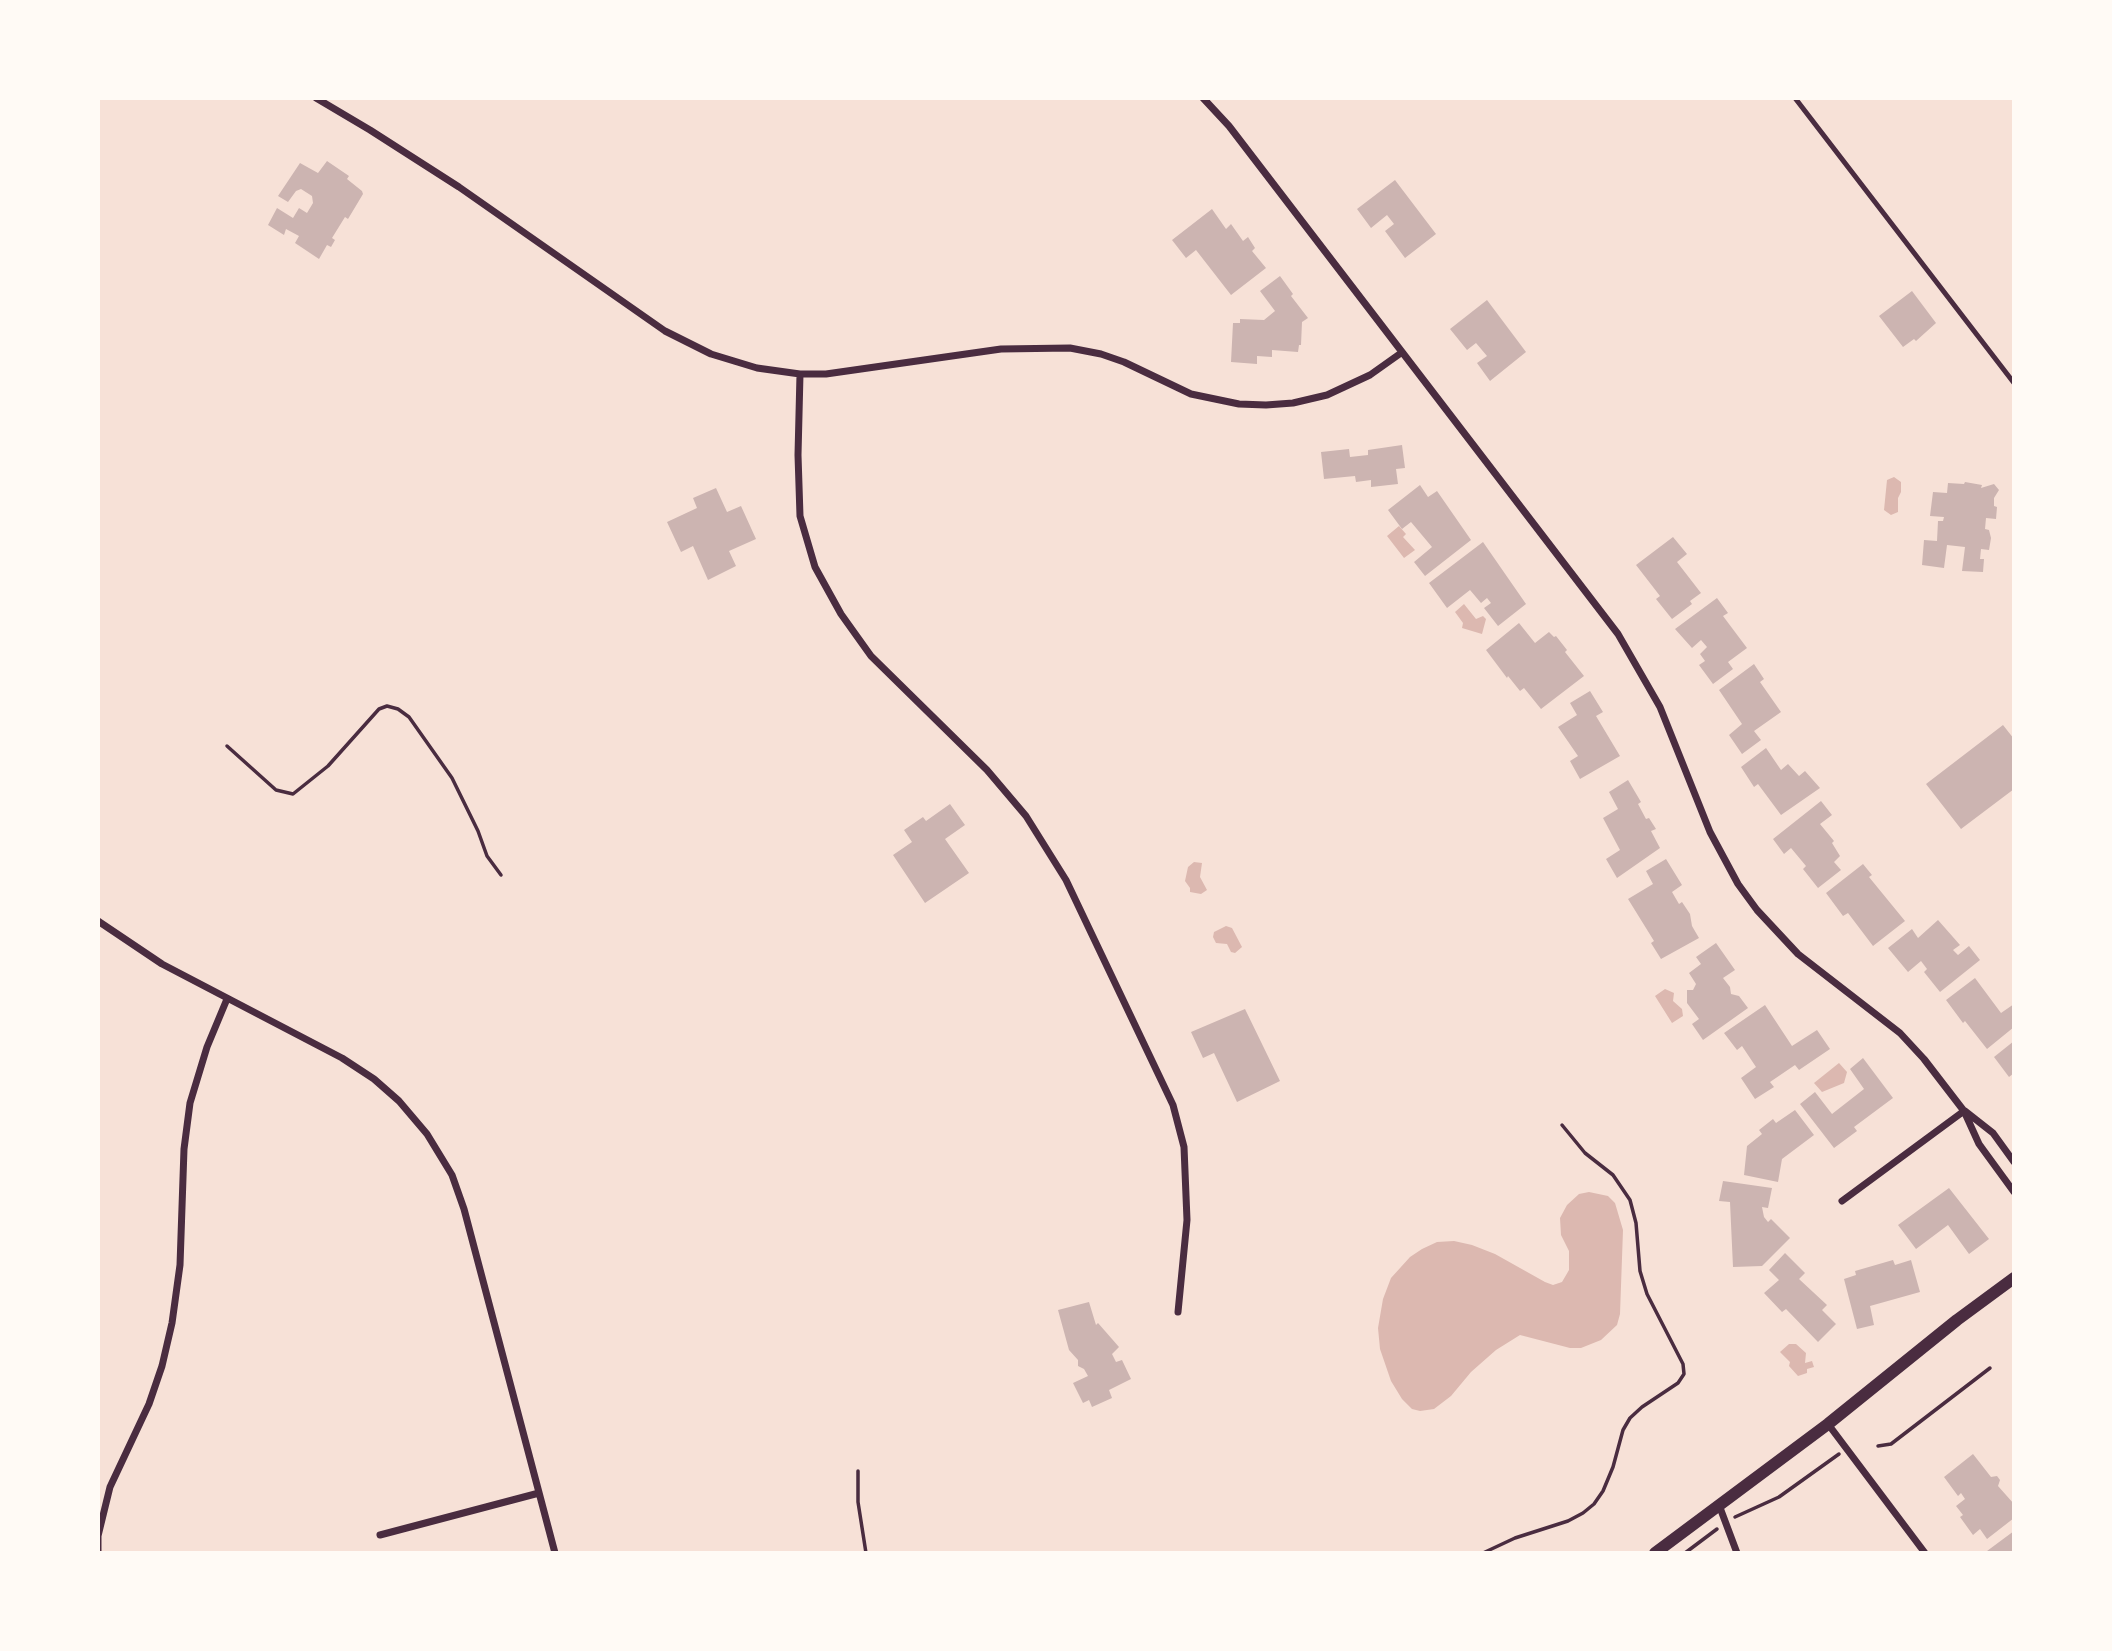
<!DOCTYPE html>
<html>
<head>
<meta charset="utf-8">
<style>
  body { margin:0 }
  #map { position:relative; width:2112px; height:1651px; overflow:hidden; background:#f7e1d7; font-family:"IBM Plex Serif",serif }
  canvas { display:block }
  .frame { position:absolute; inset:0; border:100px solid #fffaf5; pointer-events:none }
</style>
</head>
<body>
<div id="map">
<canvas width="2112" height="1651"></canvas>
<div class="frame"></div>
</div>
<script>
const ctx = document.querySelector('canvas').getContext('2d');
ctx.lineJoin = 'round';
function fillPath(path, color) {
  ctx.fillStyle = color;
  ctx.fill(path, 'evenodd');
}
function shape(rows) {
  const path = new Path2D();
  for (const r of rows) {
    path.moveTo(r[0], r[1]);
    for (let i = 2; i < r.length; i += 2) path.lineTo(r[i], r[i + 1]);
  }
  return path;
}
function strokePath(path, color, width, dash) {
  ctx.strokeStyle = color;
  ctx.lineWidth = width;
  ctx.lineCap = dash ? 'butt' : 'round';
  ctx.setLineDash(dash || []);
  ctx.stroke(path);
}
const water = shape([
  [1894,477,1901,482,1901,492,1898,498,1898,512,1891,515,1884,510,1887,480],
  [1399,526,1406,534,1403,537,1415,550,1404,558,1387,536],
  [1464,604,1476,619,1483,616,1486,619,1482,634,1462,628,1463,623,1455,612],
  [1194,862,1202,863,1200,877,1207,890,1201,894,1190,892,1190,888,1185,881,1188,867],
  [1226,926,1232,928,1242,947,1235,953,1231,952,1227,944,1216,943,1213,937,1214,932],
  [1665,989,1674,993,1673,1001,1682,1009,1683,1016,1672,1023,1655,996],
  [1839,1063,1847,1072,1844,1083,1822,1092,1814,1083],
  [1589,1192,1608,1196,1615,1203,1623,1230,1620,1314,1617,1325,1601,1340,1581,1348,1570,1348,1520,1335,1496,1350,1471,1372,1451,1396,1434,1409,1420,1411,1412,1409,1402,1399,1391,1381,1380,1349,1378,1328,1383,1299,1391,1278,1410,1257,1422,1249,1437,1242,1454,1241,1472,1245,1495,1254,1545,1282,1553,1285,1562,1282,1569,1270,1569,1251,1561,1235,1560,1218,1567,1205,1579,1194],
  [1789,1344,1796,1344,1806,1353,1805,1363,1812,1361,1814,1367,1807,1369,1807,1373,1798,1376,1789,1366,1790,1362,1780,1352]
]);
const building = shape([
  [327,161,349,176,347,179,362,191,363,194,348,219,345,217,332,238,335,240,331,247,327,245,319,259,295,243,299,236,286,229,284,235,268,225,277,208,293,218,299,208,307,213,313,203,312,196,301,189,296,191,288,202,278,196,300,163,318,173],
  [1395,180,1436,234,1405,258,1385,231,1394,224,1387,215,1371,228,1357,209],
  [1212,209,1226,229,1231,224,1243,241,1248,237,1255,248,1252,251,1266,268,1231,295,1196,250,1186,258,1172,240],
  [1280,276,1293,294,1291,296,1308,318,1302,322,1301,345,1299,345,1298,352,1272,350,1272,357,1257,356,1257,364,1231,362,1233,323,1240,323,1240,319,1264,320,1275,311,1260,291],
  [1912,291,1936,323,1916,341,1914,339,1903,347,1879,316],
  [1487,300,1526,352,1490,381,1477,363,1487,356,1476,343,1467,350,1450,329],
  [1402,445,1405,468,1396,469,1398,484,1371,487,1371,480,1356,482,1355,476,1324,479,1321,452,1349,449,1350,457,1368,455,1368,450],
  [1965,482,1982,485,1981,488,1994,484,1999,490,1994,498,1994,506,1997,507,1996,519,1986,518,1985,529,1989,530,1991,538,1989,550,1981,549,1980,559,1984,559,1983,572,1962,571,1965,547,1947,545,1944,568,1922,565,1924,540,1937,541,1938,521,1943,521,1944,517,1930,516,1933,492,1947,493,1948,483,1964,484],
  [1420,485,1428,497,1437,491,1471,540,1425,576,1414,562,1432,547,1411,522,1402,529,1388,510],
  [716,488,727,512,741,506,756,539,729,551,736,566,708,580,693,546,681,552,667,522,697,508,693,498],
  [1673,537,1687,554,1677,562,1701,593,1690,601,1692,604,1672,619,1656,599,1660,596,1636,565],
  [1483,542,1526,604,1498,626,1484,608,1491,603,1487,598,1481,603,1470,590,1447,608,1429,583],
  [1717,598,1728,613,1723,616,1747,648,1728,662,1733,669,1713,684,1699,665,1705,661,1700,654,1707,647,1701,640,1692,648,1675,629],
  [1519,623,1535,643,1549,632,1554,637,1556,636,1567,650,1565,652,1584,676,1541,709,1524,688,1520,691,1508,676,1507,678,1486,650],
  [1754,664,1764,679,1760,682,1781,712,1754,731,1761,740,1742,754,1729,735,1742,724,1719,690],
  [1590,691,1603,712,1596,716,1620,756,1580,779,1570,761,1578,756,1558,727,1577,715,1570,703],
  [2003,725,2014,739,2014,789,1961,829,1926,784],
  [1766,748,1781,770,1788,764,1799,776,1805,771,1820,788,1781,815,1758,784,1754,787,1741,767],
  [1628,780,1641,802,1638,804,1646,819,1649,818,1656,829,1651,831,1660,848,1617,878,1606,859,1620,850,1603,818,1618,809,1609,792],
  [1821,801,1832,815,1820,824,1834,841,1832,843,1840,856,1834,862,1841,870,1818,888,1803,869,1806,866,1791,848,1784,854,1773,839],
  [950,804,965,825,945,839,969,873,925,903,893,855,912,842,904,830,923,817,926,821],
  [1666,859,1682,885,1672,892,1679,904,1682,902,1690,914,1692,926,1699,938,1661,959,1651,943,1654,941,1628,899,1653,884,1646,871],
  [1863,864,1872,875,1869,877,1905,921,1873,946,1848,913,1843,916,1826,893],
  [1938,920,1960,945,1953,950,1958,955,1969,946,1980,960,1940,992,1924,972,1927,969,1921,961,1908,972,1888,948,1912,929,1918,938],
  [1716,943,1735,970,1723,978,1730,987,1731,994,1739,996,1748,1008,1703,1040,1692,1024,1699,1019,1687,1003,1687,990,1693,990,1696,984,1689,973,1701,964,1696,957],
  [1975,978,2001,1013,2014,1004,2014,1027,1987,1049,1965,1021,1963,1023,1946,1000],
  [1765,1005,1792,1046,1817,1030,1830,1049,1799,1070,1795,1065,1770,1082,1774,1087,1755,1099,1741,1078,1756,1067,1742,1046,1737,1050,1724,1033],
  [1245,1009,1280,1081,1237,1102,1214,1053,1203,1058,1191,1032],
  [2014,1041,2014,1073,2009,1077,1994,1057],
  [1863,1058,1893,1098,1854,1127,1857,1131,1834,1148,1800,1104,1815,1092,1832,1114,1864,1089,1850,1069],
  [1795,1110,1814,1135,1782,1159,1778,1182,1744,1175,1747,1146,1762,1134,1759,1130,1773,1119,1776,1123],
  [1723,1181,1772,1188,1768,1208,1762,1207,1764,1217,1768,1222,1771,1219,1790,1238,1762,1266,1733,1267,1730,1202,1719,1201],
  [1949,1188,1989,1239,1969,1254,1948,1225,1916,1249,1898,1225],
  [1785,1253,1805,1273,1799,1279,1827,1305,1822,1310,1836,1324,1818,1342,1786,1309,1782,1312,1764,1293,1779,1280,1769,1270],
  [1893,1260,1895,1265,1911,1260,1920,1292,1870,1306,1874,1325,1857,1329,1844,1279,1856,1275,1855,1271],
  [1089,1302,1096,1325,1098,1323,1119,1347,1112,1354,1116,1362,1122,1360,1131,1379,1109,1390,1112,1398,1092,1407,1089,1400,1083,1403,1073,1383,1088,1376,1084,1369,1078,1366,1078,1360,1069,1350,1058,1310],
  [1973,1454,1991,1477,1997,1476,2000,1480,1998,1486,2014,1504,2014,1518,1987,1539,1980,1529,1973,1535,1960,1517,1963,1515,1956,1506,1965,1499,1961,1493,1958,1496,1944,1477],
  [2014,1531,2014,1553,1988,1553,1987,1551]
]);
const path = shape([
  [227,746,276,790,293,794,328,766,379,709,387,706,398,709,409,717,452,778,478,831,487,856,501,875],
  [1878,1446,1891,1444,1990,1368],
  [858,1471,858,1502,866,1553],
  [1735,1517,1779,1497,1839,1454],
  [1483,1553,1515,1538,1568,1521,1583,1513,1594,1504,1603,1491,1613,1467,1623,1430,1630,1418,1642,1407,1678,1383,1684,1374,1683,1364,1647,1294,1640,1271,1636,1223,1630,1200,1613,1175,1585,1153,1562,1125],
  [1685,1553,1717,1529]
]);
const service = shape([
  [1795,98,2014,383]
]);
const minor = shape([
  [316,98,370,130,459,187,665,331,711,354,757,368,800,374,826,374,1001,349,1070,348,1101,354,1124,362,1191,394,1239,404,1266,405,1293,403,1327,395,1370,375,1401,353],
  [1203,98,1229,126,1618,634,1660,707,1710,832,1738,884,1757,910,1798,954,1900,1033,1924,1059,1964,1111,1979,1144,2014,1192],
  [800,374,798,455,800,516,815,567,841,614,871,656,987,770,1026,816,1066,880,1173,1105,1184,1147,1187,1220,1178,1312],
  [98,921,162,964,342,1058,374,1079,399,1101,427,1134,452,1175,464,1209,555,1553],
  [1965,1111,1993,1133,2014,1162],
  [1842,1201,1964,1111],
  [1828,1424,1925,1553],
  [1719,1505,1737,1553],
  [380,1535,539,1493],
  [98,1553,98,1536,110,1487,149,1404,162,1366,172,1323,180,1265,184,1149,190,1103,207,1047,227,999]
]);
const tertiary = shape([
  [1655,1553,1828,1424,1957,1320,2014,1278]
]);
fillPath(water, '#dcb8b0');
fillPath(building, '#ccb4b1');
strokePath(path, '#4a2c40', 3.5);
strokePath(service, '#4a2c40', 5);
strokePath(minor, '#4a2c40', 7);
strokePath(tertiary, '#4a2c40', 12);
</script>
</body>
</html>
